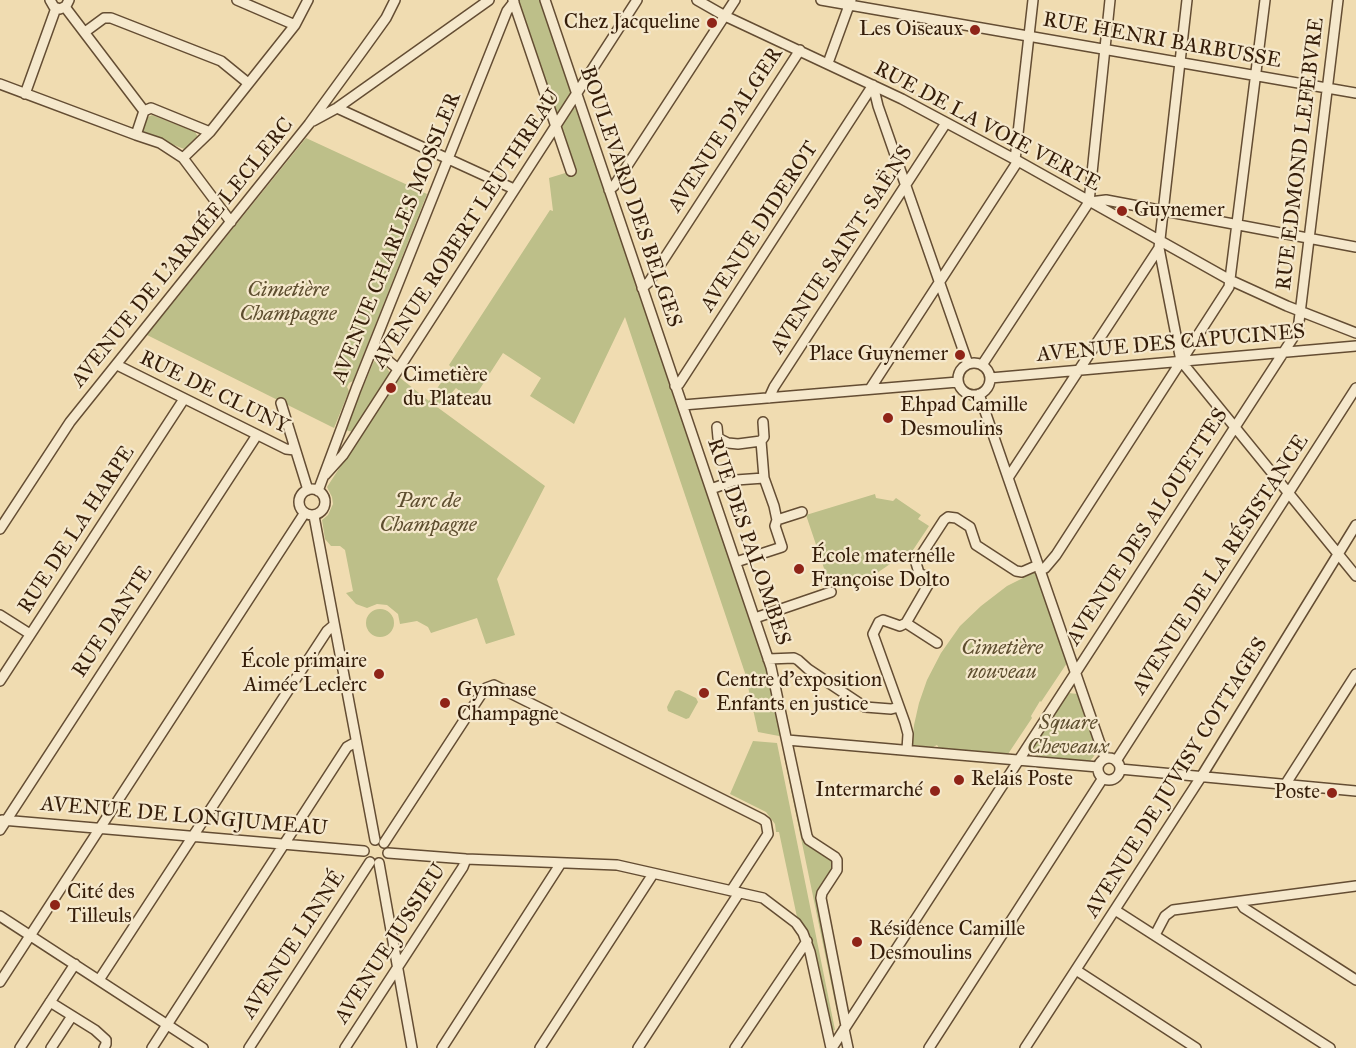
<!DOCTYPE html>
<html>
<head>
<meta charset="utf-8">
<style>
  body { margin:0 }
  canvas { display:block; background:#f0dcb1 }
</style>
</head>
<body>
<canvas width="1356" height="1048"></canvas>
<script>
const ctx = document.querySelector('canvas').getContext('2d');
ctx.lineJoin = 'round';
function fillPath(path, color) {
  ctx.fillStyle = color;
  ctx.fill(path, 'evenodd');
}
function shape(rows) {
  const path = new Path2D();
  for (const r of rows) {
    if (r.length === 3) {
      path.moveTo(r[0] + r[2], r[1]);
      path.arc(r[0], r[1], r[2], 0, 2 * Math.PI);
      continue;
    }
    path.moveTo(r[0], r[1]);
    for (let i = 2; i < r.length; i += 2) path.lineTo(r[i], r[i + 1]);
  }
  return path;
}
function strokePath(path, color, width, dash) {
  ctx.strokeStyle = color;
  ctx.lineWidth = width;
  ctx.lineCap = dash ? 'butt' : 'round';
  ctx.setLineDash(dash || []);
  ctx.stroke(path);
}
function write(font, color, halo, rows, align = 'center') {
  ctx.font = font + ' "IM FELL Great Primer",serif';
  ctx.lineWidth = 4.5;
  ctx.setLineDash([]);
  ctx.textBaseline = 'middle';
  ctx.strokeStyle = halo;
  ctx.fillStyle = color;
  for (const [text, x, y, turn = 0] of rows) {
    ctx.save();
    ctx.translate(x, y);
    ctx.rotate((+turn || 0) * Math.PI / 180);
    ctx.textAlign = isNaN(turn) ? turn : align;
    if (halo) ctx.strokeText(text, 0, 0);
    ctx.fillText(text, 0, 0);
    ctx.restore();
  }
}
const green = shape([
  [517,0,541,0,572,91,558,113,556,112],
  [575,108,578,110,672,387,677,405,682,411,766,659,782,734,779,736,758,732,745,673,625,317,574,424,530,396,541,378,503,353,472,401,456,388,442,404,433,404,545,486,497,579,515,635,486,644,477,618,431,633,428,627,417,621,400,624,398,614,387,605,377,604,367,608,356,604,346,593,353,591,345,550,340,546,331,546,325,539,322,520,328,515,333,504,332,497,327,487,399,377,429,401,451,367,449,365,550,210,553,211,549,178,575,170,561,127,572,109],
  [152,115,195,132,198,137,191,147,184,149,146,134,142,130,146,118],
  [306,138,427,194,353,381,349,383,347,387,349,391,334,428,147,335],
  [374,361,385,365,390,373,353,432,345,430],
  [875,494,876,498,893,501,896,498,921,515,918,519,929,526,909,556,906,553,877,573,831,589,806,515],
  [1035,572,1067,663,1041,702,1040,701,1031,716,1032,718,1008,754,939,748,937,745,933,747,912,745,914,725,919,703,927,680,941,653,960,626,981,606,1007,586],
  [380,623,14],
  [679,690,696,698,698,702,689,718,686,719,668,711,667,707,675,691],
  [1068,693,1078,694,1098,751,1090,761,1037,756,1033,748],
  [753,741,777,743,835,1030,830,1031,811,942,796,919,797,917,779,832,776,832,775,824,766,812,730,794],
  [787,755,804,835,832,859,834,867,819,891,840,1011,837,1012,784,756]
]);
const minor = shape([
  [50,0,54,7,60,9,66,6,69,0],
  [237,0,295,25],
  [513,0,571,171],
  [545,0,771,667,807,836,809,840,835,857,837,860,837,870,822,893,821,898,846,1026],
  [697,0,725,16,902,99,1018,161,1230,280,1287,306,1356,333],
  [821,0,1356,93],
  [1187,0,1159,248,1181,361,1356,576],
  [65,7,144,111],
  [85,32,104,18,111,18,221,61,248,83],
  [828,63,851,0],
  [0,84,136,135],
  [873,85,878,106,968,364],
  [25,94,56,8],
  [337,108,514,189],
  [313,121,337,108,489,0],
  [210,132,151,108,144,111,136,135,160,143,183,158,231,222],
  [183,158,210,132,295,25,308,0],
  [1015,160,1033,0],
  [609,190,614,186,735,0],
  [1089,202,1110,0],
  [1090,202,1106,200,1356,247],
  [642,288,649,282,800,50],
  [373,348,398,369],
  [974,379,16],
  [117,365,286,449,295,450],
  [982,365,1089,202],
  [990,378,1356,346],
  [675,386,679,384,873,85],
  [870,389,1018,161],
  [979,394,1105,758],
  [769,398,774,387,946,123],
  [281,403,308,490],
  [683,405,958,382],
  [717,427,718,438,728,443,738,444,761,441],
  [325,475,343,455,637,0],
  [1008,478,1159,248],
  [312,502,13],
  [711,489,736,480,764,478],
  [318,491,356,389,507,11,514,2],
  [314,516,375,840],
  [777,520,802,512],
  [0,529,70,422,309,124,363,50,386,18,395,0],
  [736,562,782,547,775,526,777,520,774,506,764,478,761,441,764,437,763,422],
  [1040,571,1045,568,1056,555,1229,287,1265,0],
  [0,615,30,634],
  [755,618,831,592],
  [906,623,937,643],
  [768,659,794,658,798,660,808,669,865,707,891,709,899,707],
  [0,681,184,399],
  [787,740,1098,767],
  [907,750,908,734,905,723,873,634,879,622,883,620,900,626,906,623,928,585,926,577,919,573,916,563,944,520,948,517,956,518,970,527,976,545,1016,571,1022,572,1038,565],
  [1109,769,11],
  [1116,761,1356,388],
  [1120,769,1356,791],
  [1285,785,1356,674],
  [2,820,364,851],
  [0,830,257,435],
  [384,843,482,693,486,688,494,685,762,819,766,822,768,834,731,891],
  [388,853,466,859,617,865,763,898,796,923,803,933,810,952,831,1048],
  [379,863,412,1048],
  [1240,902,1244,908,1356,980],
  [1115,910,1330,1048],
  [0,916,203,1048],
  [1155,935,1165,916,1173,910,1356,886],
  [1076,970,1196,1048],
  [99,980,327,631,334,625],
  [0,982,304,514],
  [50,1002,95,1030,106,1040,106,1044,104,1048],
  [844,1029,848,1048],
  [20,1048,75,964],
  [51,1048,72,1016],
  [152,1048,347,747,356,742],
  [249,1048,370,862],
  [345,1048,463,867,466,859],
  [442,1048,561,863],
  [540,1048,653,874],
  [638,1048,739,893],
  [735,1048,807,941],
  [832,1048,1298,330,1338,0],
  [929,1048,1103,778],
  [1025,1048,1201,777,1356,525]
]);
const markers = [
  [712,23,6,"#8f2418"],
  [975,30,6,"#8f2418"],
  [1122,211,6,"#8f2418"],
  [960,355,6,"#8f2418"],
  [391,388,6,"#8f2418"],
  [888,418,6,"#8f2418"],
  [799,569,6,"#8f2418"],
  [379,674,6,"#8f2418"],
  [704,693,6,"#8f2418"],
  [445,703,6,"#8f2418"],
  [959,780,6,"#8f2418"],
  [935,791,6,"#8f2418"],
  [1332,793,6,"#8f2418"],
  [55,905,6,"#8f2418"],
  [857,942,6,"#8f2418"]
];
const poiNames = [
  ["Chez Jacqueline",700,23,"right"],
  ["Les Oiseaux",963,30,"right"],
  ["Guynemer",1134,211],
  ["Place Guynemer",948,355,"right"],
  ["Cimetière",403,376],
  ["du Plateau",403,400],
  ["Ehpad Camille",900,406],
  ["Desmoulins",900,430],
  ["École maternelle",811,557],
  ["Françoise Dolto",811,581],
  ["École primaire",367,662,"right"],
  ["Aimée Leclerc",367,686,"right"],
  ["Centre d'exposition",716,681],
  ["Enfants en justice",716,705],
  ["Gymnase",457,691],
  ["Champagne",457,715],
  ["Relais Poste",971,780],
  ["Intermarché",923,791,"right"],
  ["Poste",1320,793,"right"],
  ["Cité des",67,893],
  ["Tilleuls",67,917],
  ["Résidence Camille",869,930],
  ["Desmoulins",869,954]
];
const streetNames = [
  ["RUE HENRI BARBUSSE",1162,41,10],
  ["RUE DE LA VOIE VERTE",987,127,28],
  ["AVENUE D'ALGER",726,130,-57],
  ["RUE EDMOND LEFEBVRE",1301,154,-83],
  ["BOULEVARD DES BELGES",630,197,71],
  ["AVENUE DIDEROT",760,227,-57],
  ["AVENUE ROBERT LEUTHREAU",467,229,-57],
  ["AVENUE CHARLES MOSSLER",397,238,-68],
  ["AVENUE SAINT-SAËNS",842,250,-57],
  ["AVENUE DE L'ARMÉE LECLERC",183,253,-51],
  ["AVENUE DES CAPUCINES",1171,344,-5],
  ["RUE DE CLUNY",214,393,26],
  ["AVENUE DES ALOUETTES",1148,527,-57],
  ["RUE DE LA HARPE",77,530,-57],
  ["RUE DES PALOMBES",748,542,71],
  ["AVENUE DE LA RÉSISTANCE",1221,565,-57],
  ["RUE DANTE",113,622,-57],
  ["AVENUE DE JUVISY COTTAGES",1177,778,-58],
  ["AVENUE DE LONGJUMEAU",184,817,5],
  ["AVENUE JUSSIEU",391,944,-57],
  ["AVENUE LINNÉ",294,945,-57]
];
const parkNames = [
  ["Cimetière",288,291],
  ["Champagne",288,315],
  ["Parc de",428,502],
  ["Champagne",428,526],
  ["Cimetière",1002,649],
  ["nouveau",1002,673],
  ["Square",1068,724],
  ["Cheveaux",1068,748]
];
fillPath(green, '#bdbf89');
strokePath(minor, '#644d33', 12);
strokePath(minor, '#f5e8cc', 9);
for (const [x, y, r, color] of markers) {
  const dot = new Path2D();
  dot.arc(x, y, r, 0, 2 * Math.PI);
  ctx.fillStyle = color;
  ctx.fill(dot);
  strokePath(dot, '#f5e8cc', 2);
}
write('21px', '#351d09', '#f5e8cc', poiNames, 'left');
write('21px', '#351d09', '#f5e8cc', streetNames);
write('italic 21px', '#5e4e2f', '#f5e8cc', parkNames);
</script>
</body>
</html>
